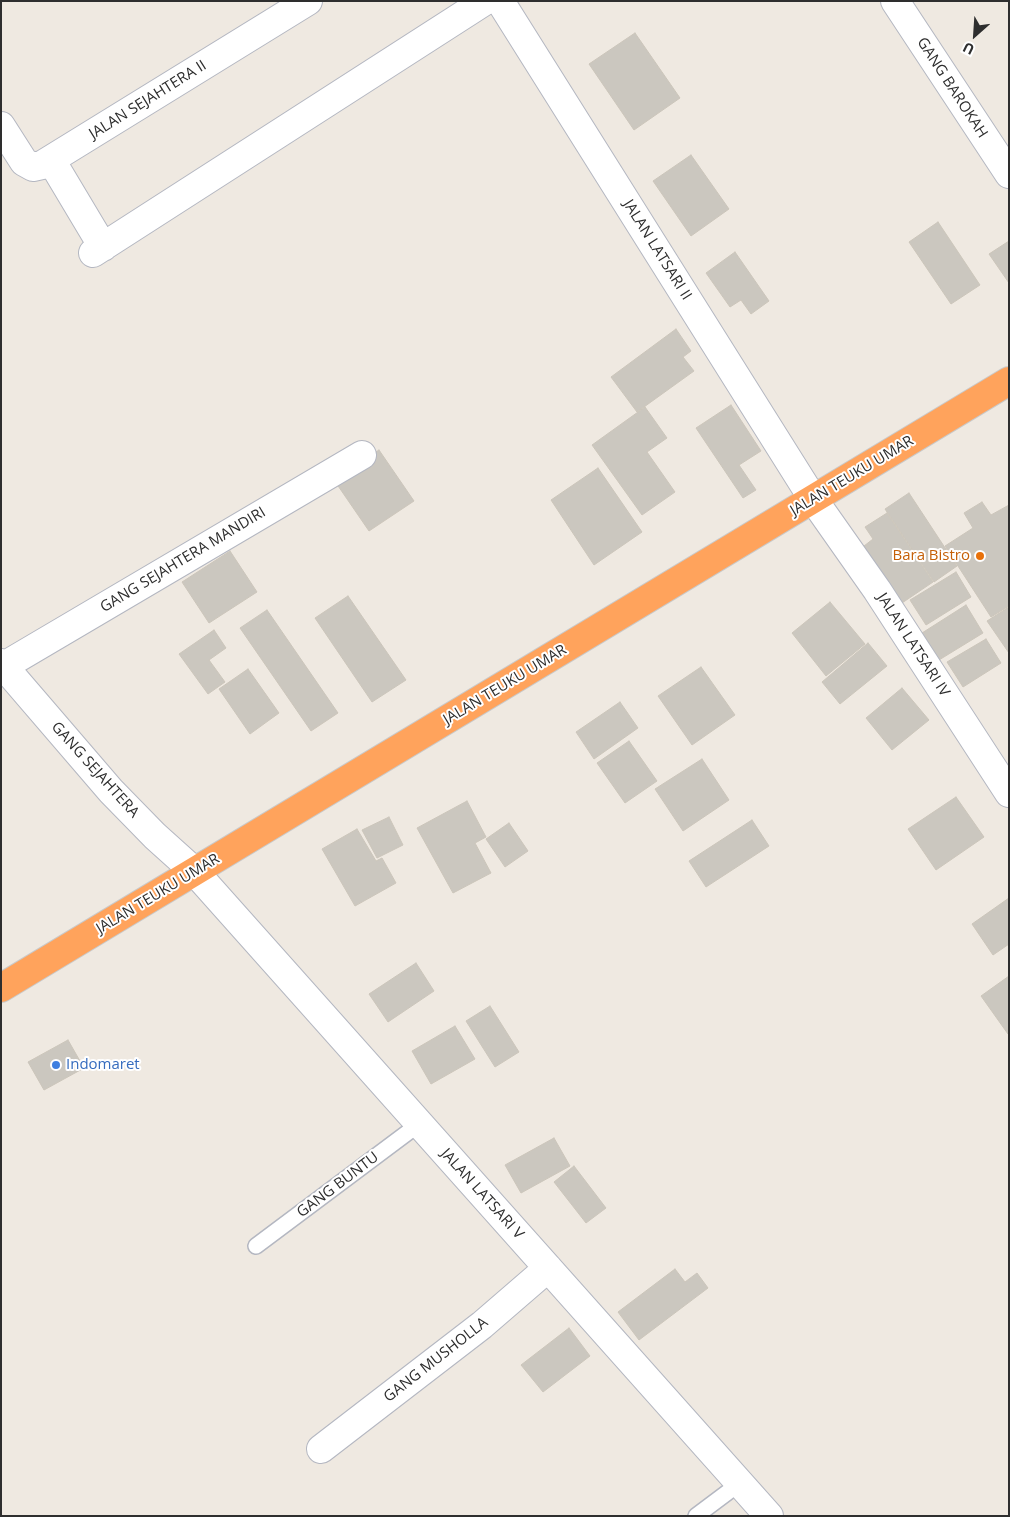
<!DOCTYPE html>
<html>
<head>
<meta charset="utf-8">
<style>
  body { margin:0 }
  #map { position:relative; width:1010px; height:1517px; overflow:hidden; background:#efe9e1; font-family:"Open Sans",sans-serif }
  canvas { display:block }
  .frame { position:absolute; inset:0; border:2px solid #2e2e2e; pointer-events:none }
  .north { position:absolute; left:950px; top:10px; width:50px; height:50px; -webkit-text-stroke:4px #fff; paint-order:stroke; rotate:206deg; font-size:14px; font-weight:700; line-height:20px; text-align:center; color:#2e2e2e }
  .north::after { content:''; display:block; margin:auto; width:18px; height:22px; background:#2e2e2e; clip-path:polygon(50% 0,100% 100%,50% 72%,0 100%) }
</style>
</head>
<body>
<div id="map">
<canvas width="1010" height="1517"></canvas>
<div class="frame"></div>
<div class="north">U</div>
</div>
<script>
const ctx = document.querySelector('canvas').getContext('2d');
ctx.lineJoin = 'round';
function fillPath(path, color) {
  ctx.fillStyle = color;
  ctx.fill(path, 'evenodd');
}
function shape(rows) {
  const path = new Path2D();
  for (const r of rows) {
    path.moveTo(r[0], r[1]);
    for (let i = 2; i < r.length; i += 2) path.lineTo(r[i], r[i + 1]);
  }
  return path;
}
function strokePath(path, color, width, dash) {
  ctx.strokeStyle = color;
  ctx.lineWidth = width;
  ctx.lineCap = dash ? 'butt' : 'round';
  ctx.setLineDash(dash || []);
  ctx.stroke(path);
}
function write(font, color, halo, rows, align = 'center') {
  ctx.font = font + ' "Open Sans",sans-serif';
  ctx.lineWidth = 4;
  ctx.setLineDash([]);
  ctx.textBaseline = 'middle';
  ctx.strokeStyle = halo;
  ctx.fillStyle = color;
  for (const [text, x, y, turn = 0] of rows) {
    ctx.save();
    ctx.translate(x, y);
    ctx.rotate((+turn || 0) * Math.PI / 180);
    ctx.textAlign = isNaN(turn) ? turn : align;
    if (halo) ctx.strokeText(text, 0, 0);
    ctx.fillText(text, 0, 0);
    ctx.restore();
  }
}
const building = shape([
  [635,33,680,98,634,130,589,64,635,33],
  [691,155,729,209,691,236,653,181,691,155],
  [938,222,980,285,951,304,909,242,938,222],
  [1009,241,1009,283,989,254,1009,241],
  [735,252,769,301,751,314,741,300,730,307,706,273,735,252],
  [676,329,691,351,683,357,694,371,637,412,611,377,676,329],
  [731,405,761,451,739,465,756,490,743,498,696,428,731,405],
  [645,407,667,438,647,452,675,492,642,515,592,445,645,407],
  [379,450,414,501,369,531,334,480,379,450],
  [598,468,642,532,594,565,551,500,598,468],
  [909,493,957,566,934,582,885,509,909,493],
  [982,502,991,515,1009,505,1009,606,991,617,945,546,973,528,964,513,982,502],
  [887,513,933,582,902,603,864,546,873,539,865,527,887,513],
  [230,551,257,592,209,623,182,582,230,551],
  [956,572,971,597,926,625,910,600,956,572],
  [348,596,406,680,372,702,315,618,348,596],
  [830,602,865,644,826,676,792,633,830,602],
  [966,605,983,633,939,660,922,633,966,605],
  [1009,607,1009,653,987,621,1009,607],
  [267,610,338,713,311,731,240,628,267,610],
  [214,630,226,648,209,660,225,682,208,694,179,654,214,630],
  [986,639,1001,663,963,687,947,662,986,639],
  [868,643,887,666,840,704,822,682,868,643],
  [701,667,735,715,692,745,658,696,701,667],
  [248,669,279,713,250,734,219,689,248,669],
  [902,688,929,720,892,750,866,718,902,688],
  [620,702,638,728,594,759,576,732,620,702],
  [629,741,657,781,625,803,597,763,629,741],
  [702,759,729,800,683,831,655,789,702,759],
  [956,797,984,837,936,870,908,829,956,797],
  [467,801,486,837,475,843,491,873,453,893,417,828,467,801],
  [389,817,403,845,377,858,362,830,389,817],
  [752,820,769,846,706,887,689,861,752,820],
  [509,823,528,851,505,867,486,839,509,823],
  [357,829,376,861,382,858,396,883,355,906,322,849,357,829],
  [1009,898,1009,944,993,955,972,924,1009,898],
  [416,963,434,991,388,1022,369,994,416,963],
  [1009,976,1009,1033,1008,1034,981,996,1009,976],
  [490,1006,519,1052,495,1067,466,1021,490,1006],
  [455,1026,475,1059,431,1084,412,1051,455,1026],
  [68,1040,84,1068,44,1090,28,1062,68,1040],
  [554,1138,570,1166,521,1193,505,1165,554,1138],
  [574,1166,606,1208,586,1223,554,1182,574,1166],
  [675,1269,685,1282,697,1273,708,1288,639,1340,618,1312,675,1269],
  [569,1328,590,1356,543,1392,521,1365,569,1328]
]);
const lane = shape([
  [256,1246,419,1124],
  [696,1516,740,1483]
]);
const street = shape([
  [500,1,813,499,877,590,1009,793],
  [895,1,1009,174],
  [1,126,24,162,33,167,42,165,308,1],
  [51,160,103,247],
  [93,253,485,1],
  [1,663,111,791,155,836,195,872,769,1516],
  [4,666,362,455],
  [321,1449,482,1325,548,1268]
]);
const highway = shape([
  [1,988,1009,381]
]);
const markers = [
  [980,556,5,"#e8710a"],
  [56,1065,5,"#3f7fe0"]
];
const streetNames = [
  ["GANG BAROKAH",952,88,57],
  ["JALAN SEJAHTERA II",148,100,-32],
  ["JALAN LATSARI II",657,250,58],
  ["JALAN TEUKU UMAR",852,476,-31],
  ["GANG SEJAHTERA MANDIRI",183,560,-31],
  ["JALAN LATSARI IV",913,645,57],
  ["JALAN TEUKU UMAR",505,685,-31],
  ["GANG SEJAHTERA",95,770,48],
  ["JALAN TEUKU UMAR",158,894,-31],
  ["GANG BUNTU",338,1185,-37],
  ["JALAN LATSARI V",482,1194,48],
  ["GANG MUSHOLLA",436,1360,-38]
];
const foodNames = [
  ["Bara Bistro",970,556]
];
const shopNames = [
  ["Indomaret",66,1065]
];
fillPath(building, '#cbc7bf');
strokePath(building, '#cbc5ba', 1);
strokePath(lane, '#b4b7c1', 18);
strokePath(street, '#b4b7c1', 30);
strokePath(highway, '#c9c9c9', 30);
strokePath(lane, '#fff', 15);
strokePath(street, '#fff', 28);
strokePath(highway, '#ffa35c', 28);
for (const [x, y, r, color] of markers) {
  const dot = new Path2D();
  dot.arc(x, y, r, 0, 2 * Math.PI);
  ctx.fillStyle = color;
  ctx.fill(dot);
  strokePath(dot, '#fff', 2);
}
write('15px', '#2e2e2e', '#fff', streetNames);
write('15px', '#c56008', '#fff', foodNames, 'right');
write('15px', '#366cbe', '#fff', shopNames, 'left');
</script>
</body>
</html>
